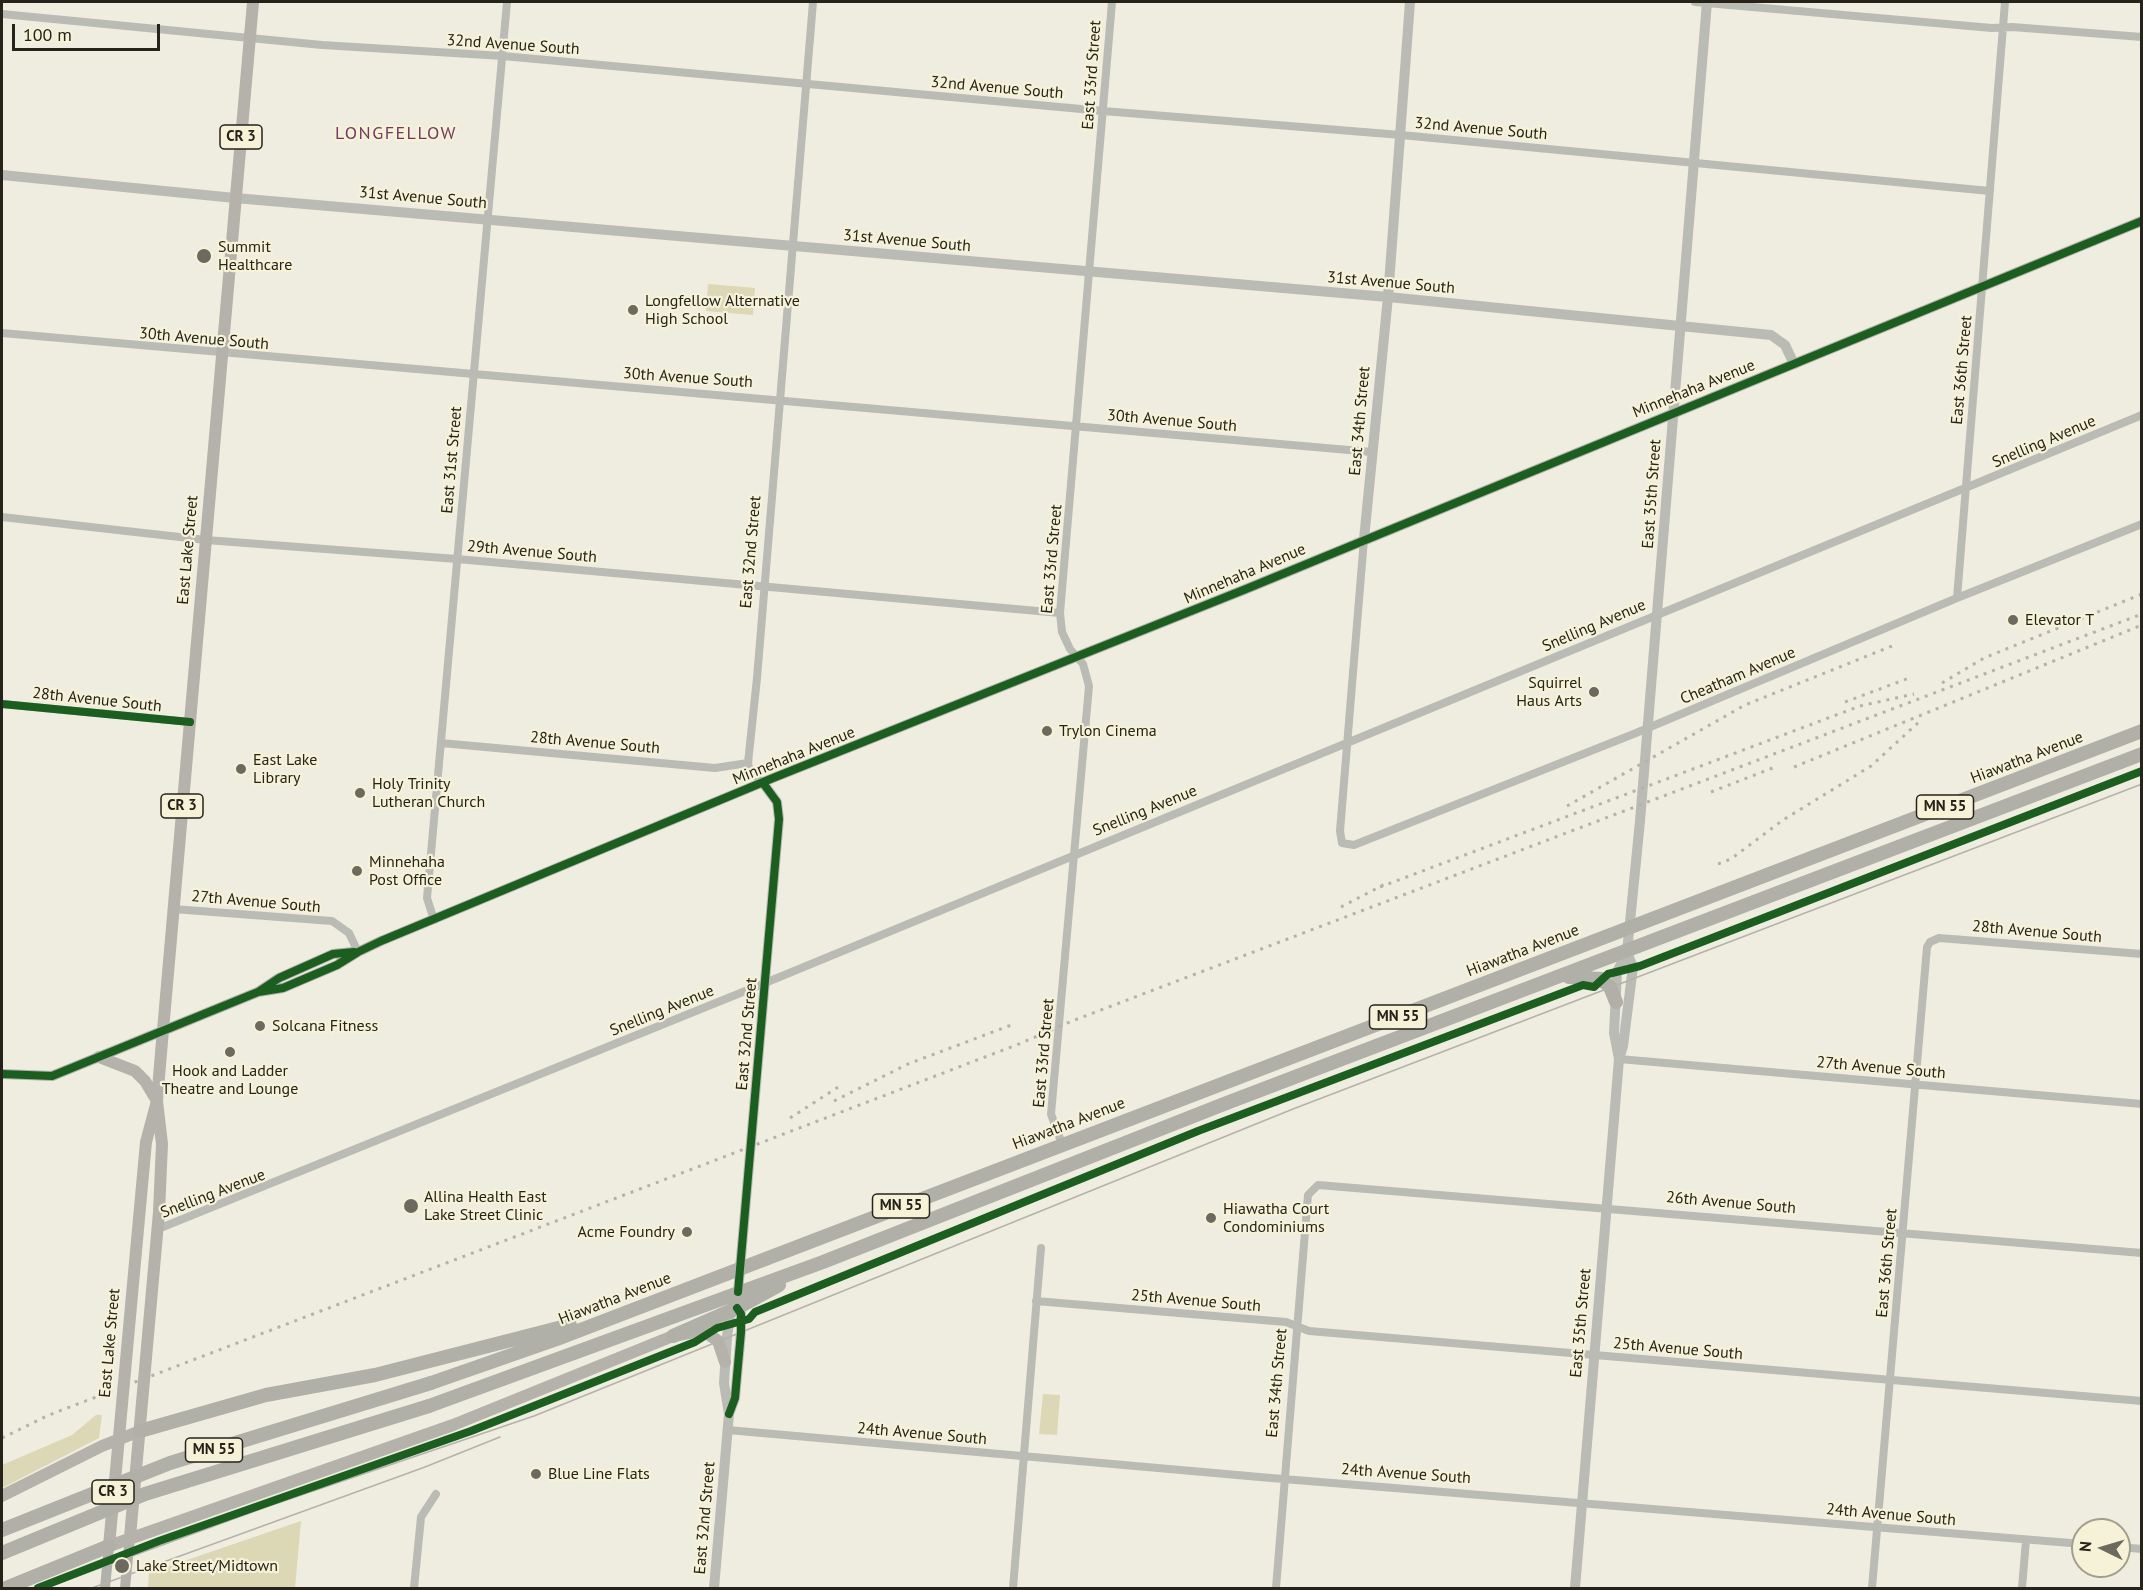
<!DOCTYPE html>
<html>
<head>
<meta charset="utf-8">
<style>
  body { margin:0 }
  #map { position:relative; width:2143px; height:1590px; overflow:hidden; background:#efeddf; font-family:"PT Sans",sans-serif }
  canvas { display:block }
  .frame { position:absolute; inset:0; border:3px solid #25231a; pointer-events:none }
  .north { position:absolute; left:2071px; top:1518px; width:60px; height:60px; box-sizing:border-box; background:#f6f2d8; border:2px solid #a29f8c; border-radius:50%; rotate:275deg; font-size:16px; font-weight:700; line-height:24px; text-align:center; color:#25231a }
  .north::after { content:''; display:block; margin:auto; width:21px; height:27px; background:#6c6a5f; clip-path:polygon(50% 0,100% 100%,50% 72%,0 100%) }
  .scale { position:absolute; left:12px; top:24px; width:148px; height:27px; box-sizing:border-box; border:3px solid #25231a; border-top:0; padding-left:8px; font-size:18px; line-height:21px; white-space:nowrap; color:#25231a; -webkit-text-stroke:4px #f6f2d8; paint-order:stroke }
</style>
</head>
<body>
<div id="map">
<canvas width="2143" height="1590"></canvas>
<div class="frame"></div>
<div class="north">N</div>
<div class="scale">100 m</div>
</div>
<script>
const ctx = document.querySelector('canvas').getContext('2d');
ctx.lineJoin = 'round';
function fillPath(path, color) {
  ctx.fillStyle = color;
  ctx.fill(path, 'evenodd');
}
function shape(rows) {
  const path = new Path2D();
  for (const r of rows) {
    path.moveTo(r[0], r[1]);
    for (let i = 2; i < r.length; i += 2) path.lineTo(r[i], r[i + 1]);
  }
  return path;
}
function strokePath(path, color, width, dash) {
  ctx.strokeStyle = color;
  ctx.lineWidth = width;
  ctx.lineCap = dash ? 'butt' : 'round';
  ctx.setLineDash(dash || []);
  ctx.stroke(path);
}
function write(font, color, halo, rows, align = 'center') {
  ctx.font = font + ' "PT Sans",sans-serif';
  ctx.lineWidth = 4.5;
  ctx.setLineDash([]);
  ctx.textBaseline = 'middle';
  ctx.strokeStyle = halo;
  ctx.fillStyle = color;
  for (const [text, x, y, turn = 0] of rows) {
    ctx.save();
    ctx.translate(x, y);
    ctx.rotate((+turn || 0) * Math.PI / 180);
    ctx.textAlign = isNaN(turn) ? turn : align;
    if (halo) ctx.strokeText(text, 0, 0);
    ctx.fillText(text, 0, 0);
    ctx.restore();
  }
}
const green = shape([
  [708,284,755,288,753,315,706,311],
  [1043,1394,1060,1395,1057,1435,1039,1434],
  [96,1415,102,1415,99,1438,2,1488,2,1465,72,1435],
  [301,1521,295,1588,148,1588,149,1573]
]);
const minor = shape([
  [1695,2,1992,28,2012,27,2142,37],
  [2,14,322,45,503,56,1103,111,1401,135,1990,191],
  [2,333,1372,452],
  [2,517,206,540,457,559,1060,613],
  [1364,539,1340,831,1342,843,1354,845,1636,733,1957,598,2142,524],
  [1957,598,2005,2],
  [2,704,190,722],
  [441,743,715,768,748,763],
  [763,783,750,771,748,763,757,678,813,2],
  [173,909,332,921,349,933,358,952],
  [434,920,427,898,507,2],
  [1619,1059,2142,1104],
  [1062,1144,1051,1114,1089,686,1083,664,1070,649,1062,632,1060,613,1112,2],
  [158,1229,765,983,2142,415],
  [1036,1301,1286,1322,1309,1331,2142,1401],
  [728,1430,1271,1478,2083,1544],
  [2119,1547,2142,1549],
  [414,1588,421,1517,436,1494],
  [1013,1588,1041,1248],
  [1276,1588,1308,1195,1318,1185,2142,1253],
  [1872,1588,1927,947,1930,942,1939,938,2142,954],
  [2022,1588,2026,1540]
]);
const tertiary = shape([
  [2,175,235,198,1388,297,1771,335,1785,345,1794,364],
  [1364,539,1388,297,1410,2],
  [1619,1059,1614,1033,1617,972,1627,952,1640,821,1707,2],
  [729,1414,724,1383,727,1337,730,1315,737,1308,738,1292,779,819,777,802,763,783],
  [714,1588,729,1414,735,1398,741,1332,741,1314,737,1308],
  [1575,1588,1619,1059,1623,1046,1633,967,1627,952]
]);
const secondary = shape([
  [258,992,283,988,337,965,358,952,381,941,773,778,1246,589,2142,221],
  [2,1074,52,1076,258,992,279,978,333,954,353,952],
  [105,1588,109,1546],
  [125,1588,130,1537]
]);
const primary = shape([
  [253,2,161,1053,157,1101,146,1142,109,1546,453,1425,673,1336,694,1332,708,1334,718,1341,725,1362],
  [99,1057,135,1071,145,1081,157,1101,162,1144,159,1212,130,1537],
  [2,1496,102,1446,140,1431]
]);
const trunk = shape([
  [1569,977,1601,979,1610,987,1616,1002],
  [673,1336,737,1308,779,1285],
  [431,1383,557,1339,2142,731],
  [429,1406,823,1262,1224,1104,2142,754],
  [140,1431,266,1395,375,1375,570,1325],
  [6,1588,109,1546]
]);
const tram = shape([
  [45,1588,266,1507,534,1416,1293,1109,2142,784],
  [92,1588,425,1467,500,1437]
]);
const rail = shape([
  [1942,683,1984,658,2142,594],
  [1845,702,1909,678],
  [1794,767,2142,625],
  [1711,792,1775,767],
  [1567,806,1745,705,1897,644],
  [1718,864,1731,859,1783,820,1871,766,1920,721],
  [1380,887,1860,706,1914,694],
  [1341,907,1387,883],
  [834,1101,908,1064,1014,1024],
  [790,1118,843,1084],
  [2,1438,49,1415,1019,1044,1072,1021,2142,614]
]);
const trunkBridge = shape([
  [2,1530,170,1463,431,1383],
  [2,1553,145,1494,429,1406]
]);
const cycleway = shape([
  [2,704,190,722],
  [258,992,283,988,337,965,358,952,381,941,773,778,1246,589,2142,221],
  [2,1074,52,1076,258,992,279,978,333,954,354,952],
  [738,1292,779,819,777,802,763,783],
  [729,1414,735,1398,741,1332,741,1314,737,1308],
  [38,1588,159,1541,471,1431,695,1342,717,1328,749,1319,755,1312,1198,1131,1583,985,1594,987,1608,974,1640,966,2142,771]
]);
const markers = [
  [204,256,8,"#6c6a5f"],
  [633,310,6,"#6c6a5f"],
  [2013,620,6,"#6c6a5f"],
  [1594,692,6,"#6c6a5f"],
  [1047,731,6,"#6c6a5f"],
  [241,769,6,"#6c6a5f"],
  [360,793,6,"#6c6a5f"],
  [357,871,6,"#6c6a5f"],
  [260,1026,6,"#6c6a5f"],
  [230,1052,6,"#6c6a5f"],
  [411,1206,8,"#6c6a5f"],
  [1211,1218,6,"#6c6a5f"],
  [687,1232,6,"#6c6a5f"],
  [536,1474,6,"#6c6a5f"],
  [122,1566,8,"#6c6a5f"]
];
const shields = [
  [241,137,42],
  [182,806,42],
  [1945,807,57],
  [1398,1017,57],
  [901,1206,57],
  [214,1450,57],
  [113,1492,42]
];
const shieldNames = [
  ["CR 3",241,137],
  ["CR 3",182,806],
  ["MN 55",1945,807],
  ["MN 55",1398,1017],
  ["MN 55",901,1206],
  ["MN 55",214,1450],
  ["CR 3",113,1492]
];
const streetNames = [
  ["32nd Avenue South",513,45,4],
  ["East 33rd Street",1092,75,-86],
  ["32nd Avenue South",997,88,5],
  ["32nd Avenue South",1481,129,5],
  ["31st Avenue South",423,198,5],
  ["31st Avenue South",907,241,5],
  ["31st Avenue South",1391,283,5],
  ["30th Avenue South",204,339,5],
  ["East 36th Street",1962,370,-85],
  ["30th Avenue South",688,378,4],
  ["Minnehaha Avenue",1694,389,-22],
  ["30th Avenue South",1172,421,5],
  ["East 34th Street",1360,421,-85],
  ["Snelling Avenue",2044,442,-23],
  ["East 31st Street",452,460,-85],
  ["East 35th Street",1652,494,-86],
  ["East Lake Street",188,550,-85],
  ["29th Avenue South",532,552,5],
  ["East 32nd Street",751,552,-85],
  ["East 33rd Street",1052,559,-85],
  ["Minnehaha Avenue",1245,574,-23],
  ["Snelling Avenue",1594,626,-23],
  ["Cheatham Avenue",1738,676,-23],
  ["28th Avenue South",97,700,6],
  ["28th Avenue South",595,743,5],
  ["Minnehaha Avenue",794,756,-22],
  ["Hiawatha Avenue",2027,758,-21],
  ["Snelling Avenue",1145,811,-22],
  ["27th Avenue South",256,902,5],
  ["28th Avenue South",2037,932,5],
  ["Hiawatha Avenue",1523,951,-21],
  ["Snelling Avenue",662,1011,-22],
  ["East 32nd Street",747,1034,-85],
  ["East 33rd Street",1044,1053,-85],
  ["27th Avenue South",1881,1068,5],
  ["Hiawatha Avenue",1069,1124,-21],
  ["Snelling Avenue",213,1194,-21],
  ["26th Avenue South",1731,1203,5],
  ["East 36th Street",1887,1263,-85],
  ["Hiawatha Avenue",615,1299,-21],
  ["25th Avenue South",1196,1301,5],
  ["East 35th Street",1581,1323,-85],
  ["East Lake Street",110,1343,-85],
  ["25th Avenue South",1678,1349,5],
  ["East 34th Street",1277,1383,-85],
  ["24th Avenue South",922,1434,5],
  ["24th Avenue South",1406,1474,4],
  ["24th Avenue South",1891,1515,5],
  ["East 32nd Street",705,1518,-85]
];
const poiNames = [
  ["Summit",218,247],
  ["Healthcare",218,265],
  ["Longfellow Alternative",645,301],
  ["High School",645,319],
  ["Elevator T",2025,620],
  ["Squirrel",1582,683,"right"],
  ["Haus Arts",1582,701,"right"],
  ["Trylon Cinema",1059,731],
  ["East Lake",253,760],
  ["Library",253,778],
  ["Holy Trinity",372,784],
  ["Lutheran Church",372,802],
  ["Minnehaha",369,862],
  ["Post Office",369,880],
  ["Solcana Fitness",272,1026],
  ["Hook and Ladder",230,1071,"center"],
  ["Theatre and Lounge",230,1089,"center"],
  ["Allina Health East",424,1197],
  ["Lake Street Clinic",424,1215],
  ["Hiawatha Court",1223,1209],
  ["Condominiums",1223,1227],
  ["Acme Foundry",675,1232,"right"],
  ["Blue Line Flats",548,1474],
  ["Lake Street/Midtown",136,1566]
];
const neighbourhoodNames = [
  ["LONGFELLOW",396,134]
];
fillPath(green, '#dcd7b5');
strokePath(minor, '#bbbbb5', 8);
strokePath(tertiary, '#bbbbb5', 10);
strokePath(secondary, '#b1b0aa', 10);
strokePath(primary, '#b4b2ab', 12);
strokePath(trunk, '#b1b0a8', 14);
strokePath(tram, '#b4b2aa', 1.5);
strokePath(rail, '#b4b2aa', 3, [3, 6]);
strokePath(trunkBridge, '#b1b0a8', 14);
strokePath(cycleway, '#1b5e20', 8);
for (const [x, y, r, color] of markers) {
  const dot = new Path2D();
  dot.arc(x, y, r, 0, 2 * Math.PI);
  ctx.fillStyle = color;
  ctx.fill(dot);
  strokePath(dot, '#f6f2d8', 2);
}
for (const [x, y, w] of shields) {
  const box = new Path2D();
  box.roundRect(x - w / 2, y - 12, w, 24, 4.5);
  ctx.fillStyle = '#f6f2d8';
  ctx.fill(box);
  strokePath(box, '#25231a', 1.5);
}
write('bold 15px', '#25231a', null, shieldNames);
write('16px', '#25231a', '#f6f2d8', streetNames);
write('16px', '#25231a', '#f6f2d8', poiNames, 'left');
ctx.letterSpacing = '1.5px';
write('18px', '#733864', '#f6f2d8', neighbourhoodNames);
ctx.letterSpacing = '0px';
</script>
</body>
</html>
